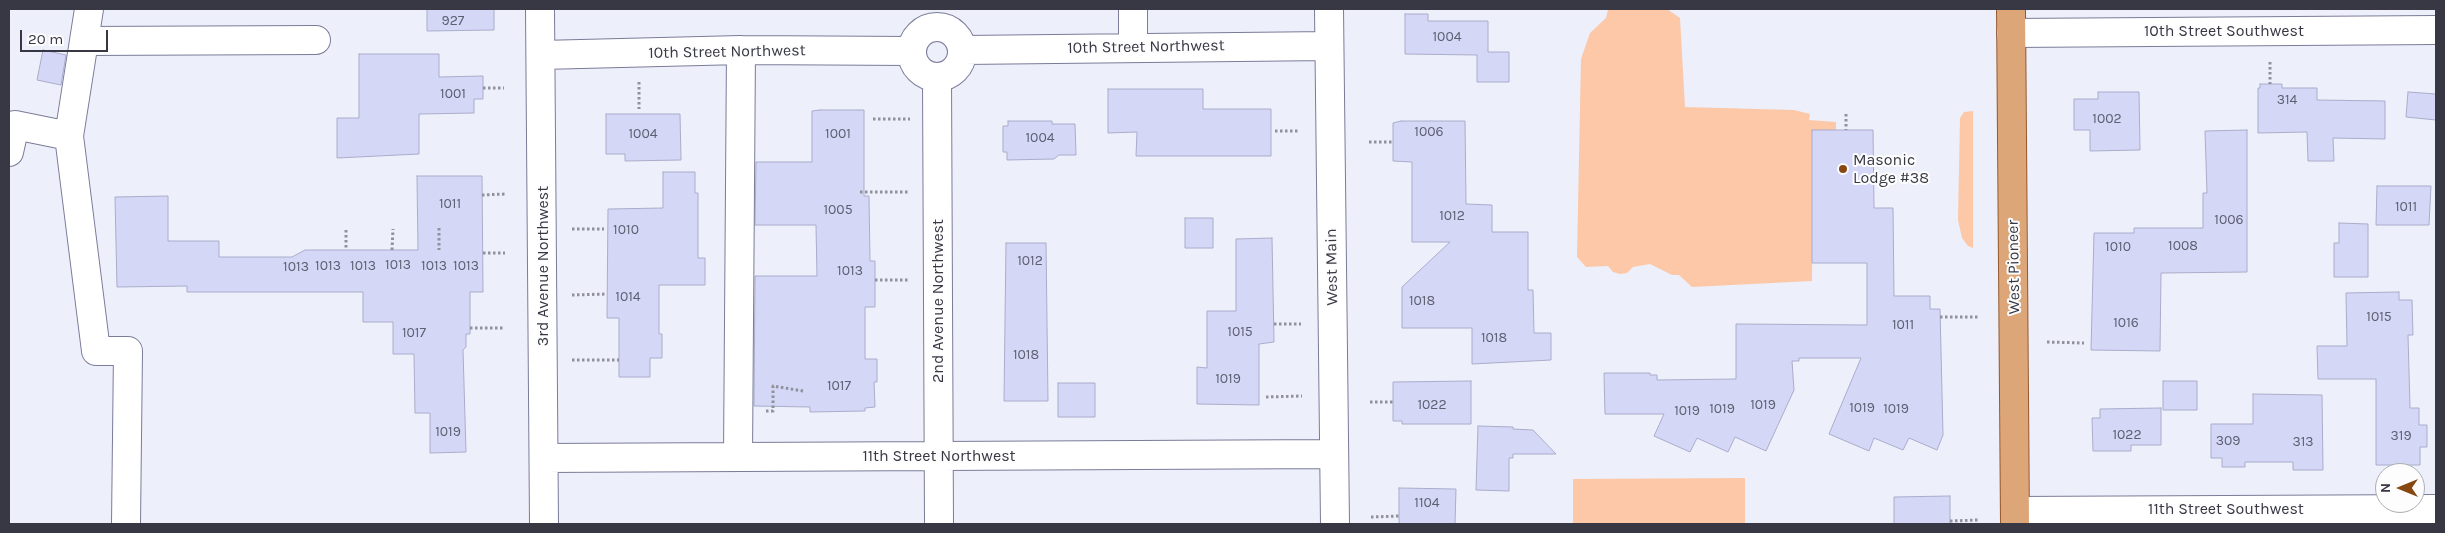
<!DOCTYPE html>
<html>
<head>
<meta charset="utf-8">
<style>
  body { margin:0 }
  #map { position:relative; width:2445px; height:533px; overflow:hidden; background:#edeffb; font-family:Karla,sans-serif }
  canvas { display:block }
  .frame { position:absolute; inset:0; border:10px solid #373844; pointer-events:none }
  .north { position:absolute; left:2375px; top:463px; width:50px; height:50px; box-sizing:border-box; background:#fdfdfd; border:1px solid #aeaeb3; border-radius:50%; rotate:270deg; font-size:14px; font-weight:700; line-height:20px; text-align:center; color:#373844 }
  .north::after { content:''; display:block; margin:auto; width:18px; height:22px; background:#874711; clip-path:polygon(50% 0,100% 100%,50% 72%,0 100%) }
  .scale { position:absolute; left:20px; top:30px; width:88px; height:22px; box-sizing:border-box; border:2px solid #373844; border-top:0; padding-left:6px; font-size:15px; line-height:18px; white-space:nowrap; color:#373844; -webkit-text-stroke:4px #fdfdfd; paint-order:stroke }
</style>
</head>
<body>
<div id="map">
<canvas width="2445" height="533"></canvas>
<div class="frame"></div>
<div class="north">N</div>
<div class="scale">20 m</div>
</div>
<script>
const ctx = document.querySelector('canvas').getContext('2d');
ctx.lineJoin = 'round';
function fillPath(path, color) {
  ctx.fillStyle = color;
  ctx.fill(path, 'evenodd');
}
function shape(rows) {
  const path = new Path2D();
  for (const r of rows) {
    if (r.length === 3) {
      path.moveTo(r[0] + r[2], r[1]);
      path.arc(r[0], r[1], r[2], 0, 2 * Math.PI);
      continue;
    }
    path.moveTo(r[0], r[1]);
    for (let i = 2; i < r.length; i += 2) path.lineTo(r[i], r[i + 1]);
  }
  return path;
}
function strokePath(path, color, width, dash) {
  ctx.strokeStyle = color;
  ctx.lineWidth = width;
  ctx.lineCap = dash ? 'butt' : 'round';
  ctx.setLineDash(dash || []);
  ctx.stroke(path);
}
function write(font, color, halo, rows, align = 'center') {
  ctx.font = font + ' Karla,sans-serif';
  ctx.lineWidth = 4;
  ctx.setLineDash([]);
  ctx.textBaseline = 'middle';
  ctx.strokeStyle = halo;
  ctx.fillStyle = color;
  for (const [text, x, y, turn = 0] of rows) {
    ctx.save();
    ctx.translate(x, y);
    ctx.rotate((+turn || 0) * Math.PI / 180);
    ctx.textAlign = isNaN(turn) ? turn : align;
    if (halo) ctx.strokeText(text, 0, 0);
    ctx.fillText(text, 0, 0);
    ctx.restore();
  }
}
const green = shape([
  [1667,9,1680,18,1685,107,1794,110,1810,114,1809,120,1836,122,1836,130,1813,130,1812,281,1692,287,1679,275,1672,275,1650,264,1633,267,1627,273,1620,274,1613,272,1608,266,1586,267,1577,257,1581,59,1590,33,1606,18,1608,10],
  [1973,111,1973,248,1968,246,1962,238,1958,220,1960,118,1964,112],
  [1745,478,1745,524,1573,524,1573,479]
]);
const building = shape([
  [427,9,494,9,494,30,427,31,427,9],
  [1405,14,1428,14,1428,21,1488,21,1488,52,1509,52,1509,82,1477,82,1477,55,1405,54,1405,14],
  [43,50,66,55,61,85,37,80,43,50],
  [359,54,439,54,439,77,483,76,483,99,474,99,474,113,419,114,419,154,337,158,337,118,359,118,359,54],
  [2260,84,2282,84,2282,88,2317,88,2317,100,2385,101,2385,139,2333,138,2334,161,2308,161,2307,132,2258,133,2258,88,2260,88,2260,84],
  [1108,89,1203,89,1203,109,1271,109,1271,156,1136,156,1137,132,1108,133,1108,89],
  [2098,92,2139,92,2140,150,2090,151,2090,130,2074,130,2074,99,2098,99,2098,92],
  [2408,92,2436,94,2436,120,2406,117,2408,92],
  [820,110,864,110,864,196,869,196,870,261,875,261,875,307,865,307,865,359,877,359,877,382,874,382,875,407,865,408,865,411,810,412,810,407,754,406,755,276,817,276,816,225,755,225,756,162,812,162,812,111,820,110],
  [606,114,680,114,681,160,625,161,625,154,606,154,606,114],
  [1008,121,1052,121,1052,124,1075,124,1076,155,1059,155,1054,159,1007,160,1007,152,1003,152,1003,126,1008,126,1008,121],
  [1401,121,1465,121,1466,204,1492,205,1492,232,1528,232,1528,290,1533,290,1534,333,1551,333,1551,360,1472,364,1472,328,1402,328,1402,287,1450,242,1412,242,1412,162,1393,161,1393,123,1401,121],
  [1812,130,1873,130,1874,208,1893,208,1894,296,1930,296,1930,309,1940,309,1943,435,1937,450,1909,438,1903,450,1874,438,1869,451,1829,434,1861,358,1799,358,1799,361,1792,361,1794,390,1766,451,1735,437,1728,452,1697,438,1690,452,1654,436,1664,414,1605,414,1604,373,1650,373,1650,375,1657,375,1657,380,1736,379,1736,324,1867,325,1867,263,1812,263,1812,130],
  [2247,130,2247,272,2161,273,2160,351,2091,350,2094,233,2134,233,2134,228,2203,228,2203,193,2207,193,2205,131,2247,130],
  [663,172,695,172,695,193,698,193,698,258,705,258,705,285,659,285,659,334,662,334,662,358,650,358,650,377,619,377,619,318,607,318,608,209,663,208,663,172],
  [417,176,482,176,483,292,470,292,470,334,466,334,466,347,463,350,466,452,430,453,430,413,415,413,414,354,393,354,393,322,363,322,363,292,187,292,187,286,117,287,115,197,168,196,168,241,219,241,219,257,292,257,305,250,418,250,417,176],
  [2377,186,2431,186,2429,225,2376,225,2377,186],
  [1185,218,1213,218,1213,248,1185,248,1185,218],
  [2339,223,2368,224,2368,277,2334,277,2334,243,2339,243,2339,223],
  [1272,238,1274,342,1259,344,1259,405,1197,404,1197,367,1207,368,1207,311,1236,311,1236,239,1272,238],
  [1006,243,1046,243,1048,401,1004,401,1006,243],
  [2399,292,2399,300,2412,300,2413,335,2408,335,2410,408,2419,408,2419,425,2427,425,2427,447,2420,447,2420,465,2376,465,2376,379,2318,379,2317,346,2347,346,2346,293,2399,292],
  [1471,381,1471,424,1402,424,1402,421,1393,421,1393,382,1471,381],
  [2163,381,2197,381,2197,410,2163,410,2163,381],
  [1058,383,1095,383,1095,417,1058,417,1058,383],
  [2253,394,2322,395,2323,470,2293,470,2293,462,2245,462,2245,467,2222,467,2222,458,2211,458,2211,424,2253,424,2253,394],
  [2161,408,2161,445,2131,445,2131,451,2093,451,2092,418,2100,418,2100,409,2161,408],
  [1478,426,1513,427,1513,429,1533,430,1556,454,1513,454,1513,458,1509,458,1509,491,1476,490,1478,426],
  [1399,488,1456,489,1455,524,1399,524,1399,488],
  [1950,496,1950,524,1894,524,1894,497,1950,496]
]);
const path = shape([
  [2270,62,2270,84],
  [639,82,639,109],
  [483,88,504,88],
  [1846,114,1846,130],
  [873,119,910,119],
  [1275,131,1299,131],
  [1369,142,1393,142],
  [860,192,909,192],
  [482,195,505,194],
  [439,228,439,250],
  [572,229,604,229],
  [346,230,346,250],
  [392,250,393,229],
  [483,253,505,253],
  [875,280,909,280],
  [572,295,607,294],
  [1940,317,1978,317],
  [1274,324,1301,324],
  [470,328,505,328],
  [2047,342,2084,343],
  [572,360,619,360],
  [1266,397,1302,396],
  [1370,402,1393,402],
  [766,411,773,411,773,386,803,391],
  [1371,517,1399,516],
  [1950,521,1978,520]
]);
const minor = shape([
  [540,9,544,524],
  [1329,9,1335,524],
  [937,52,25],
  [2011,33,2436,30],
  [84,41,316,40],
  [1133,47,1133,9],
  [963,50,1329,46],
  [541,55,741,50,912,51],
  [937,77,939,524],
  [69,136,96,351,128,351,126,524],
  [9,152,15,125,69,136,89,9],
  [738,456,741,50],
  [544,458,1334,454],
  [2015,511,2436,509]
]);
const major = shape([
  [2011,9,2015,524]
]);
const markers = [
  [1843,169,5,"#874711"]
];
const numberNames = [
  ["927",453,21],
  ["1004",1447,37],
  ["1001",453,94],
  ["314",2287,100],
  ["1002",2107,119],
  ["1006",1429,132],
  ["1004",643,134],
  ["1001",838,134],
  ["1004",1040,138],
  ["1011",450,204],
  ["1011",2406,207],
  ["1005",838,210],
  ["1012",1452,216],
  ["1006",2229,220],
  ["1010",626,230],
  ["1008",2183,246],
  ["1010",2118,247],
  ["1012",1030,261],
  ["1013",398,265],
  ["1013",328,266],
  ["1013",363,266],
  ["1013",434,266],
  ["1013",466,266],
  ["1013",296,267],
  ["1013",850,271],
  ["1014",628,297],
  ["1018",1422,301],
  ["1015",2379,317],
  ["1016",2126,323],
  ["1011",1903,325],
  ["1015",1240,332],
  ["1017",414,333],
  ["1018",1494,338],
  ["1018",1026,355],
  ["1019",1228,379],
  ["1017",839,386],
  ["1022",1432,405],
  ["1019",1763,405],
  ["1019",1862,408],
  ["1019",1722,409],
  ["1019",1896,409],
  ["1019",1687,411],
  ["1019",448,432],
  ["1022",2127,435],
  ["319",2401,436],
  ["309",2228,441],
  ["313",2303,442],
  ["1104",1427,503]
];
const streetNames = [
  ["10th Street Southwest",2224,31],
  ["10th Street Northwest",1146,47,-1],
  ["10th Street Northwest",727,52,-1],
  ["3rd Avenue Northwest",543,266,-90],
  ["West Main",1332,267,-91],
  ["West Pioneer",2014,267,-91],
  ["2nd Avenue Northwest",938,301,-90],
  ["11th Street Northwest",939,456],
  ["11th Street Southwest",2226,509]
];
const poiNames = [
  ["Masonic",1853,160],
  ["Lodge #38",1853,178]
];
fillPath(green, '#fcc8a7');
fillPath(building, '#d5d7f7');
strokePath(building, '#aaacca', 1);
strokePath(minor, '#7a7c98', 30);
strokePath(major, '#95592d', 30);
strokePath(path, '#90919d', 3, [2.5, 2.5]);
strokePath(minor, '#fff', 28);
strokePath(major, '#dda679', 28);
for (const [x, y, r, color] of markers) {
  const dot = new Path2D();
  dot.arc(x, y, r, 0, 2 * Math.PI);
  ctx.fillStyle = color;
  ctx.fill(dot);
  strokePath(dot, '#fdfdfd', 2);
}
write('14px', '#5e6071', null, numberNames);
write('16px', '#373844', '#fdfdfd', streetNames);
write('16px', '#373844', '#fdfdfd', poiNames, 'left');
</script>
</body>
</html>
